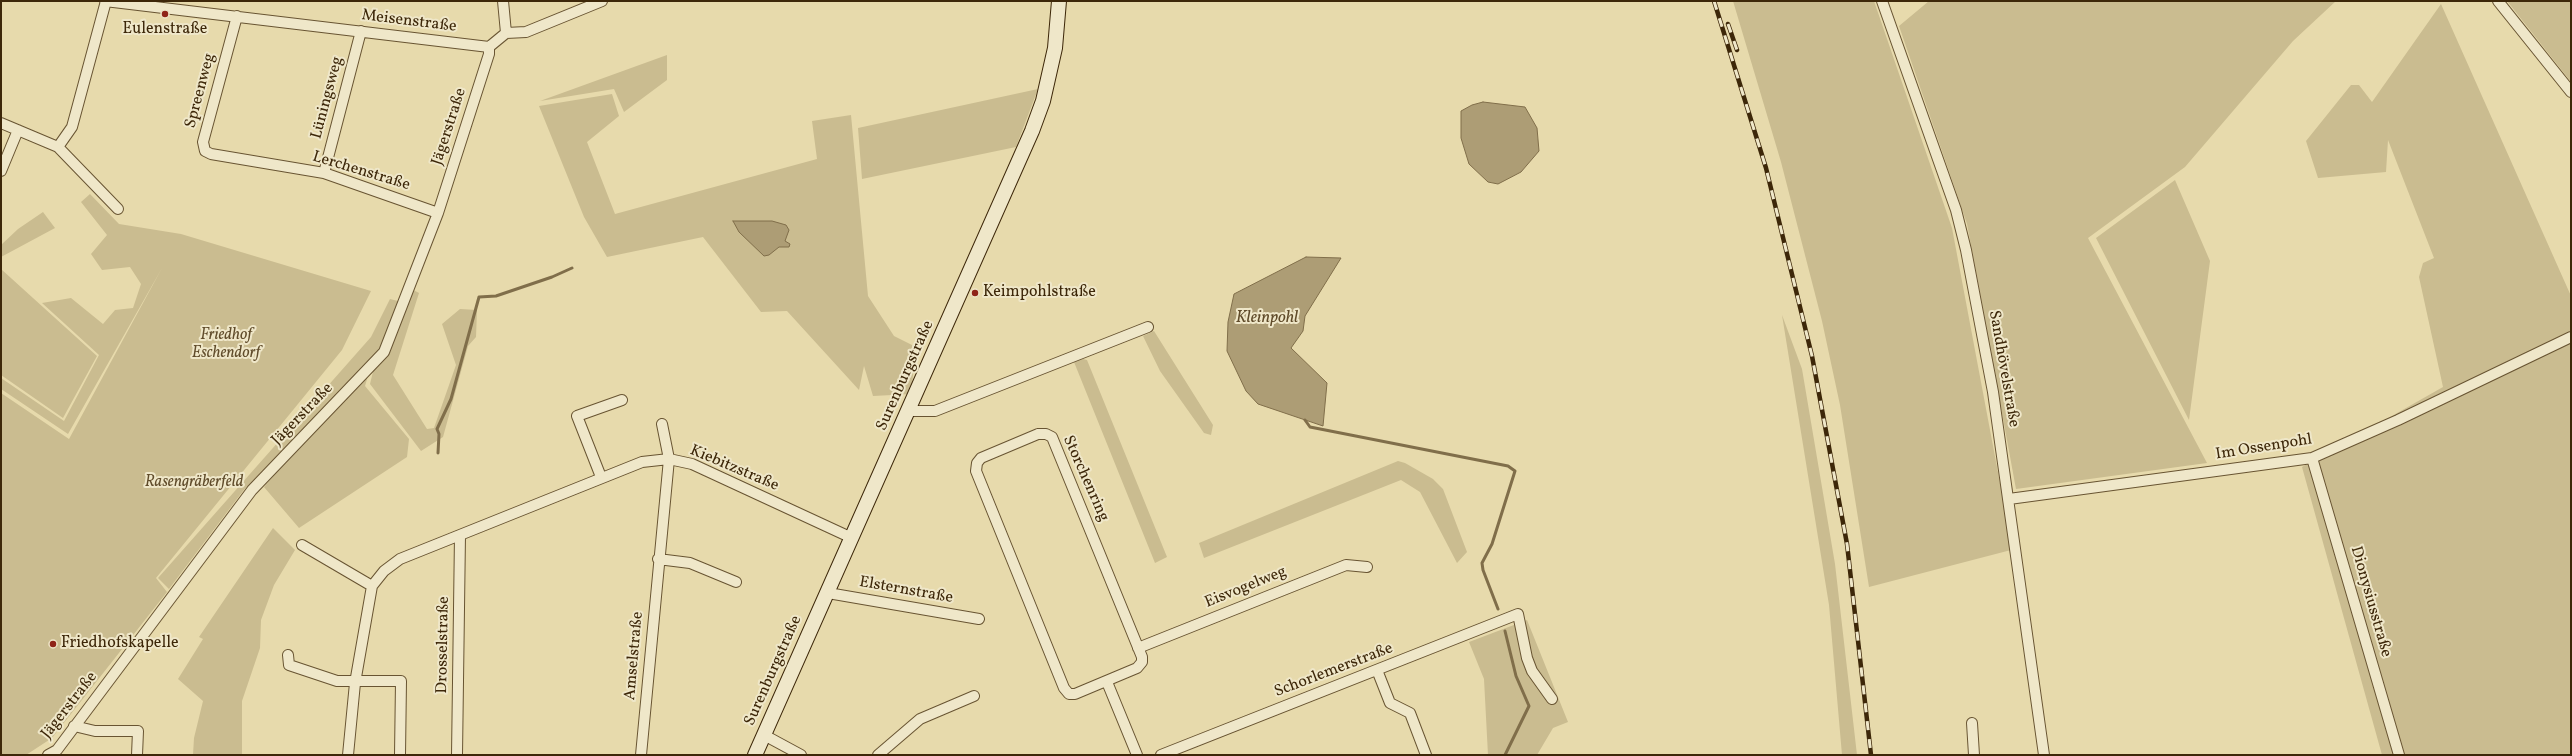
<!DOCTYPE html>
<html>
<head>
<meta charset="utf-8">
<style>
  body { margin:0 }
  #map { position:relative; width:2572px; height:756px; overflow:hidden; background:#e7daac; font-family:Vollkorn,serif }
  canvas { display:block }
  .frame { position:absolute; inset:0; border:2px solid #3d2709; pointer-events:none }
</style>
</head>
<body>
<div id="map">
<canvas width="2572" height="756"></canvas>
<div class="frame"></div>
</div>
<script>
const ctx = document.querySelector('canvas').getContext('2d');
ctx.lineJoin = 'round';
function fillPath(path, color) {
  ctx.fillStyle = color;
  ctx.fill(path, 'evenodd');
}
function shape(rows) {
  const path = new Path2D();
  for (const r of rows) {
    path.moveTo(r[0], r[1]);
    for (let i = 2; i < r.length; i += 2) path.lineTo(r[i], r[i + 1]);
  }
  return path;
}
function strokePath(path, color, width, dash) {
  ctx.strokeStyle = color;
  ctx.lineWidth = width;
  ctx.lineCap = dash ? 'butt' : 'round';
  ctx.setLineDash(dash || []);
  ctx.stroke(path);
}
function write(font, color, halo, rows, align = 'center') {
  ctx.font = font + ' Vollkorn,serif';
  ctx.lineWidth = 4;
  ctx.setLineDash([]);
  ctx.textBaseline = 'middle';
  ctx.strokeStyle = halo;
  ctx.fillStyle = color;
  for (const [text, x, y, turn = 0] of rows) {
    ctx.save();
    ctx.translate(x, y);
    ctx.rotate((+turn || 0) * Math.PI / 180);
    ctx.textAlign = isNaN(turn) ? turn : align;
    if (halo) ctx.strokeText(text, 0, 0);
    ctx.fillText(text, 0, 0);
    ctx.restore();
  }
}
const green = shape([
  [1733,1,1874,1,1952,228,2003,499,2011,550,1869,587,1840,405,1822,321,1781,162],
  [1929,1,2336,1,2293,41,2185,167,2088,238,2207,463,2016,489,1967,224,1899,26],
  [2507,1,2571,1,2571,82],
  [2441,4,2571,296,2571,755,2382,755,2302,467,2443,387,2419,277,2423,263,2434,258,2388,140,2386,172,2318,178,2306,141,2351,85,2359,85,2372,102],
  [667,55,667,80,624,112,614,89,540,101],
  [1038,89,1016,147,862,179,858,128],
  [612,94,619,116,587,142,615,214,817,159,812,121,851,115,868,296,894,336,916,347,911,394,873,396,864,366,859,390,787,311,761,312,703,237,607,257,584,217,539,106],
  [2175,180,2210,261,2189,420,2096,238],
  [90,194,119,224,181,234,371,291,342,350,156,578,167,592,52,738,26,755,1,755,1,393,69,439,162,268,68,434,1,389,1,378,64,421,99,355,42,303,71,298,103,324,115,310,133,308,141,284,130,267,102,270,91,254,107,235,81,202],
  [43,212,55,228,1,257,1,245,18,229],
  [1,269,97,356,63,418,1,375],
  [404,285,419,293,393,375,427,429,434,428,456,365,442,324,460,309,477,310,476,337,468,346,443,437,421,451,370,384,378,351,243,491,169,589,158,578,371,337,390,299,398,301],
  [1782,315,1802,369,1835,564,1857,755,1842,755,1829,605],
  [1154,331,1213,425,1211,435,1204,433,1160,371,1143,336],
  [373,359,365,386,409,439,407,457,299,528,264,487],
  [1083,359,1087,360,1167,557,1155,563,1074,362],
  [1398,461,1405,463,1433,479,1443,489,1467,552,1457,563,1420,492,1401,480,1204,558,1199,543],
  [273,528,295,550,274,585,261,620,260,648,242,701,242,755,193,755,194,738,203,701,178,679,203,639,199,637],
  [1527,620,1568,722,1553,728,1537,755,1488,755,1484,679,1469,642]
]);
const water = shape([
  [1483,102,1525,107,1537,128,1539,151,1521,172,1498,184,1488,182,1469,164,1461,138,1461,111,1472,105,1483,102],
  [733,221,772,221,786,225,789,230,785,241,790,244,789,247,779,247,769,255,764,256,739,232,733,221],
  [1306,257,1341,258,1305,316,1303,331,1291,348,1327,383,1323,426,1258,404,1246,391,1227,351,1228,322,1234,294,1306,257]
]);
const stream = shape([
  [1305,420,1310,427,1508,466,1515,471,1492,544,1482,563,1483,570,1498,609],
  [438,453,439,434,437,429,451,399,479,297,496,296,552,277,572,268],
  [1505,755,1529,706,1516,676,1505,631]
]);
const street = shape([
  [105,1,489,47,506,33],
  [503,1,506,33],
  [1882,1,1956,210,1966,250,1993,392,2044,755],
  [2498,1,2571,92],
  [237,16,203,142,205,151,211,154,324,173,438,213],
  [506,33,526,32,602,1],
  [1,123,58,147,118,209],
  [58,147,72,127,106,1],
  [1,171,18,130],
  [324,173,361,31],
  [910,411,935,411,1148,327],
  [1038,434,1046,434,1052,437,1142,657,1142,662,1137,668,1075,694,1069,694,1064,688,976,471,977,463,981,458,1038,434],
  [2312,458,2399,755],
  [601,477,577,416,622,400],
  [2009,499,2312,458,2398,420,2571,337],
  [302,545,372,586],
  [658,559,690,563,736,582],
  [828,593,979,619],
  [1138,648,1346,565,1367,567],
  [288,655,289,665,337,681,401,681,400,755],
  [1377,670,1390,703,1410,713,1426,755],
  [1107,682,1137,755],
  [1972,723,1974,755],
  [74,726,95,731,138,731,137,755],
  [764,735,801,755],
  [48,755,57,750,252,490,384,352,438,213,489,54,489,47],
  [348,755,355,683,372,586,384,571,400,559,642,462,669,459,692,464,852,538],
  [457,755,460,535],
  [641,755,669,459,662,424],
  [878,755,920,719,974,696],
  [1161,755,1518,614,1527,658,1532,671,1552,699]
]);
const secondary = shape([
  [755,755,1032,131,1043,101,1055,48,1059,1]
]);
const rail = shape([
  [1714,1,1766,168,1812,356,1847,544,1871,755],
  [1728,24,1737,50]
]);
const markers = [
  [165,14,4,"#8f2418"],
  [975,293,4,"#8f2418"],
  [53,644,4,"#8f2418"]
];
const streetNames = [
  ["Meisenstraße",409,22,7],
  ["Spreenweg",201,91,-75],
  ["Lüningsweg",328,98,-75],
  ["Jägerstraße",450,127,-72],
  ["Lerchenstraße",361,172,17],
  ["Sandhövelstraße",2003,369,80],
  ["Surenburgstraße",906,376,-66],
  ["Jägerstraße",303,415,-46],
  ["Im Ossenpohl",2264,448,-9],
  ["Kiebitzstraße",734,469,23],
  ["Storchenring",1085,479,66],
  ["Eisvogelweg",1246,588,-22],
  ["Elsternstraße",906,591,10],
  ["Dionysiusstraße",2370,602,74],
  ["Drosselstraße",444,645,-89],
  ["Amselstraße",635,656,-85],
  ["Surenburgstraße",774,671,-66],
  ["Schorlemerstraße",1334,671,-21],
  ["Jägerstraße",70,706,-52]
];
const poiNames = [
  ["Eulenstraße",165,30,"center"],
  ["Keimpohlstraße",983,293],
  ["Friedhofskapelle",61,644]
];
const parkNames = [
  ["Friedhof",226,336],
  ["Eschendorf",226,354],
  ["Rasengräberfeld",194,483]
];
const waterNames = [
  ["Kleinpohl",1267,319]
];
fillPath(green, '#cabc90');
fillPath(water, '#ad9d75');
strokePath(water, '#806e4a', 1);
strokePath(stream, '#806e4a', 3);
strokePath(street, '#685432', 12);
strokePath(secondary, '#3d2709', 16);
strokePath(street, '#efe7c9', 10);
strokePath(secondary, '#efe7c9', 14);
strokePath(rail, '#3d2709', 4.5);
strokePath(rail, '#efe7c9', 3, [9]);
for (const [x, y, r, color] of markers) {
  const dot = new Path2D();
  dot.arc(x, y, r, 0, 2 * Math.PI);
  ctx.fillStyle = color;
  ctx.fill(dot);
  strokePath(dot, '#efe7c9', 1.5);
}
write('16px', '#3d2709', '#efe7c9', streetNames);
write('16px', '#3d2709', '#efe7c9', poiNames, 'left');
write('italic 16px', '#604c2b', '#efe7c9', parkNames);
write('italic 17px', '#5f4a29', '#efe7c9', waterNames);
</script>
</body>
</html>
